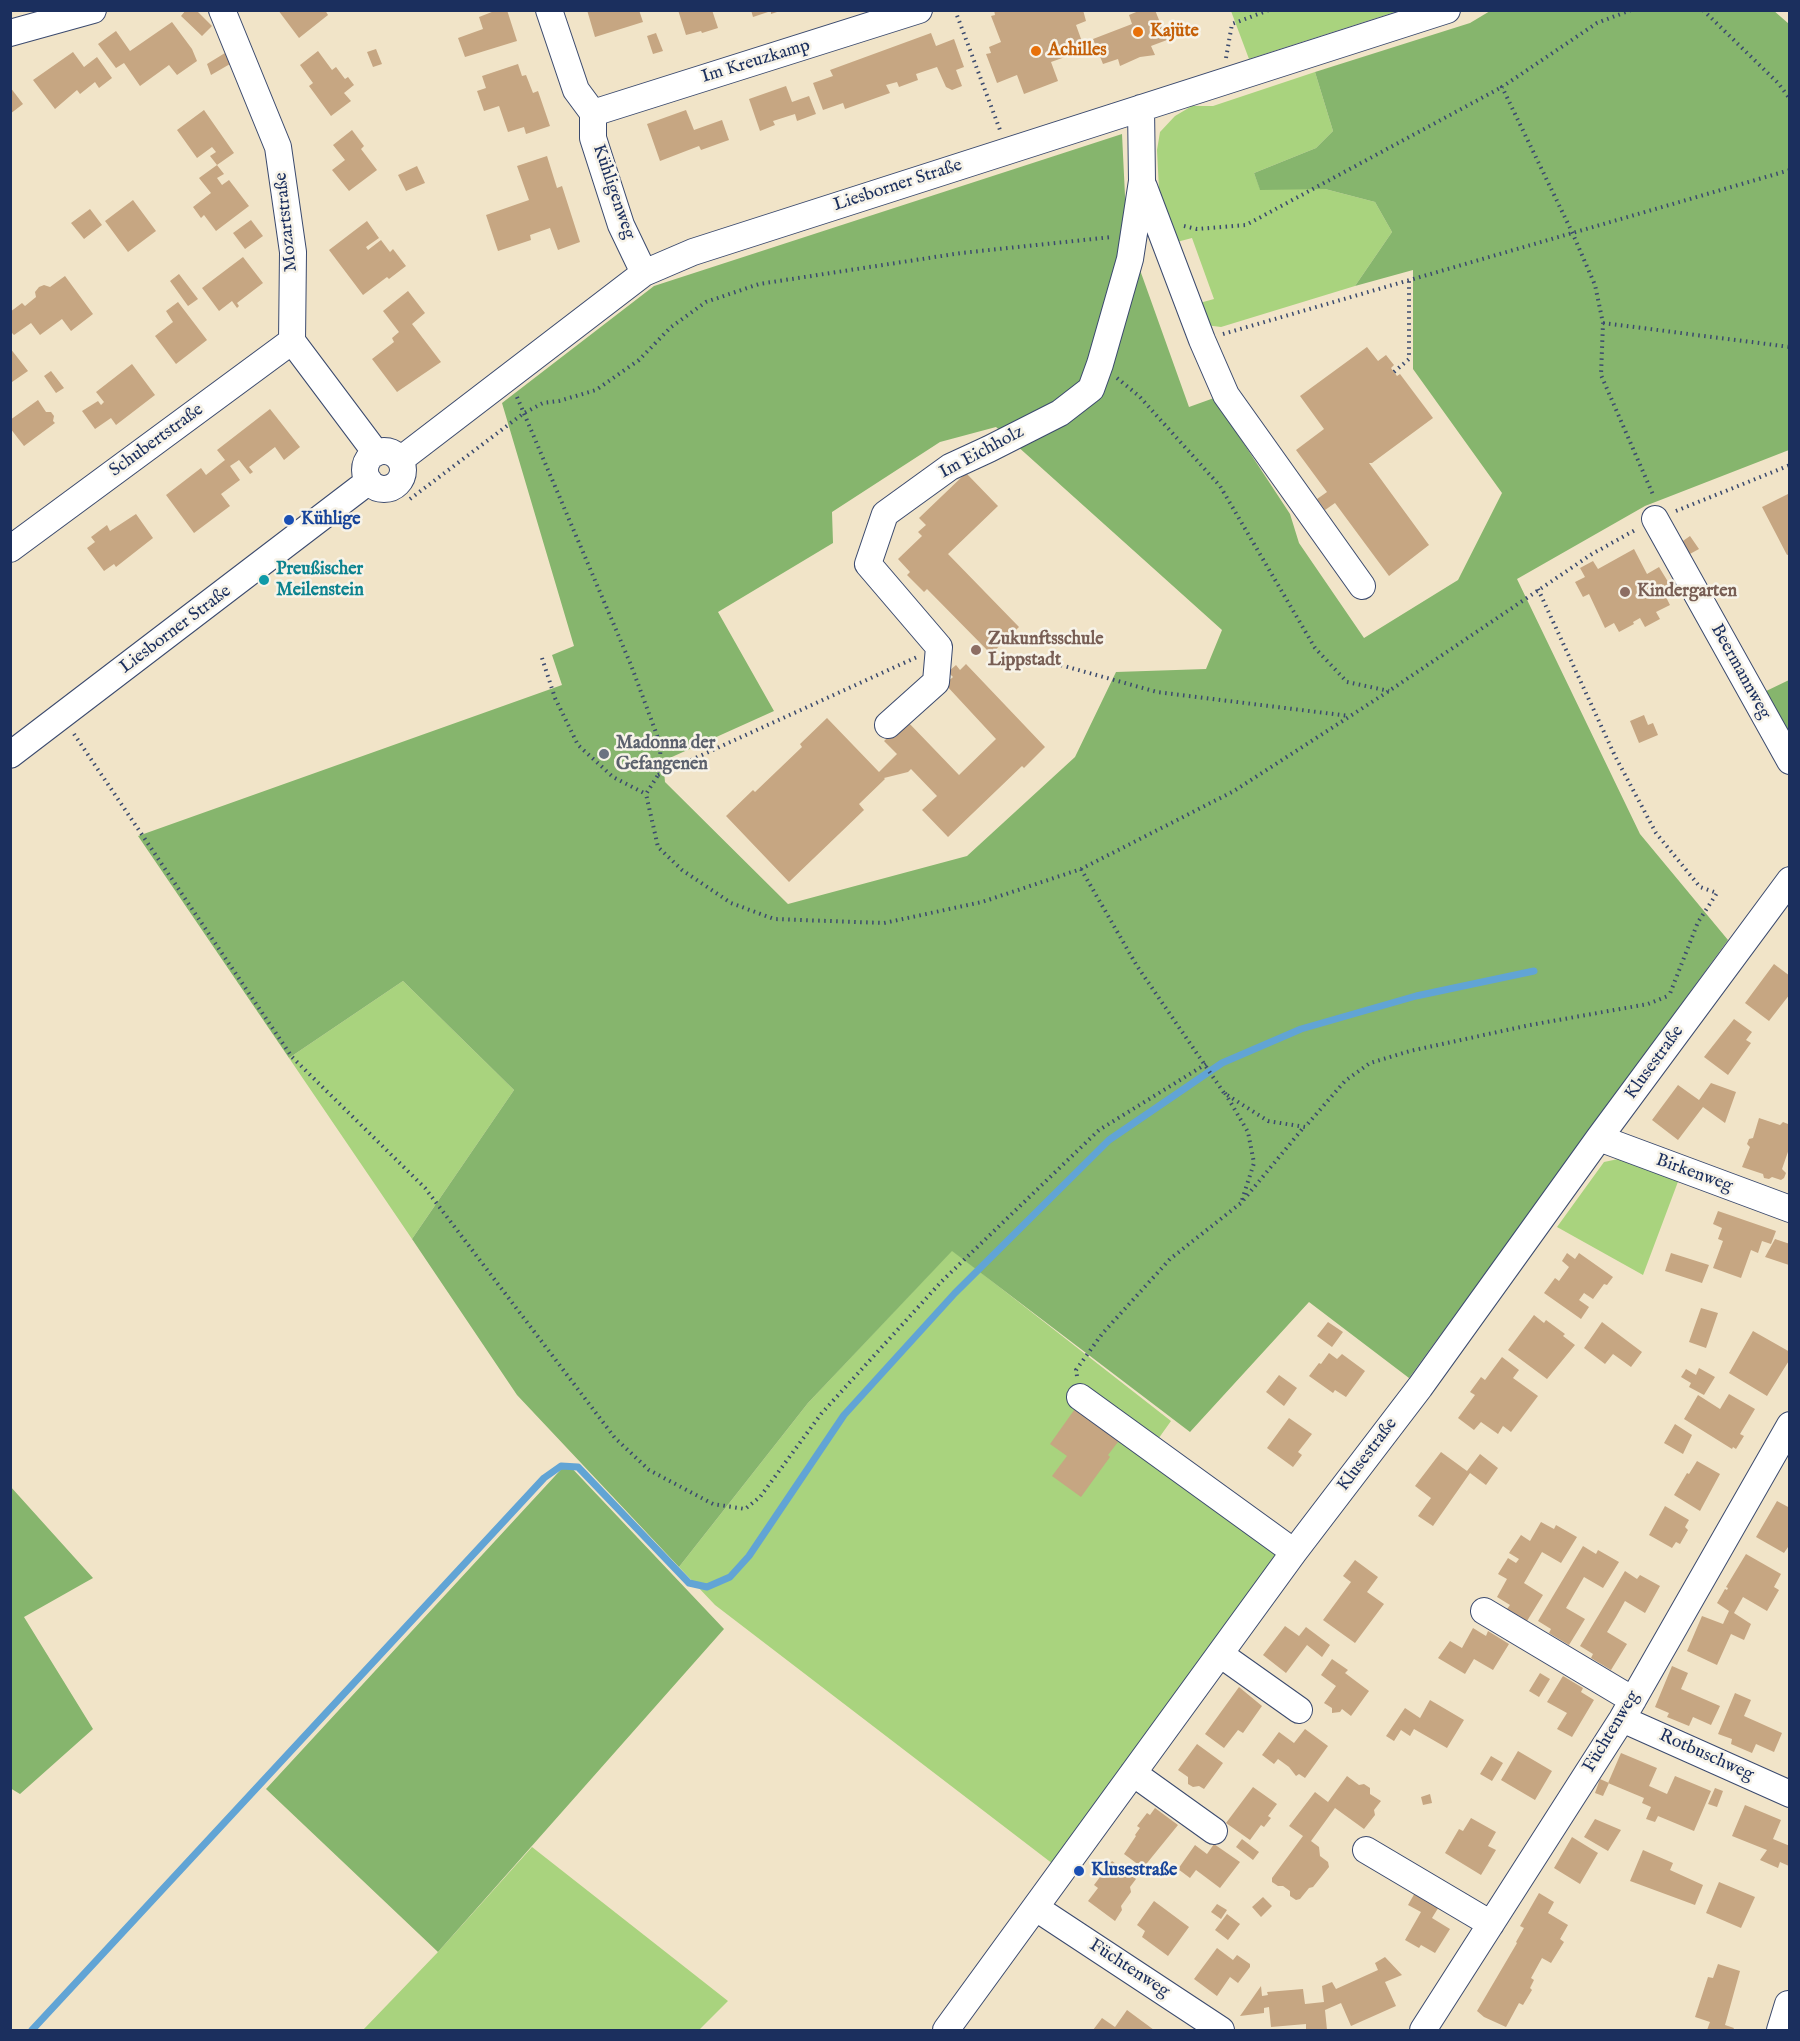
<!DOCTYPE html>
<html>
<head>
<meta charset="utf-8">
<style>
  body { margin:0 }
  #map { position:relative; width:1800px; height:2041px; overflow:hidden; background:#f1e4c8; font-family:"IM FELL English",serif }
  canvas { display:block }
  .frame { position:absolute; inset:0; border:12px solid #1b2f5e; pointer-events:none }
</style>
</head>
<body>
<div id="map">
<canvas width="1800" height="2041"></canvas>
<div class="frame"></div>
</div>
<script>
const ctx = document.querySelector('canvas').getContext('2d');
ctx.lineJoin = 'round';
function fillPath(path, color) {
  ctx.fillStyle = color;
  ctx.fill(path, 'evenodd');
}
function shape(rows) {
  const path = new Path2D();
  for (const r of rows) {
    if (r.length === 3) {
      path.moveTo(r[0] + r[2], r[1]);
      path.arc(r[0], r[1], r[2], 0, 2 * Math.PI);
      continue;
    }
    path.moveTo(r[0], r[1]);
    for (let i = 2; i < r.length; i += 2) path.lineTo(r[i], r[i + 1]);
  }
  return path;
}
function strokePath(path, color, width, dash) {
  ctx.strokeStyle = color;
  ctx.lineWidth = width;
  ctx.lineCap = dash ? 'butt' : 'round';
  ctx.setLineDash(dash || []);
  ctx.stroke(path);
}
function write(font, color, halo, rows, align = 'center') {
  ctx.font = font + ' "IM FELL English",serif';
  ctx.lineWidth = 5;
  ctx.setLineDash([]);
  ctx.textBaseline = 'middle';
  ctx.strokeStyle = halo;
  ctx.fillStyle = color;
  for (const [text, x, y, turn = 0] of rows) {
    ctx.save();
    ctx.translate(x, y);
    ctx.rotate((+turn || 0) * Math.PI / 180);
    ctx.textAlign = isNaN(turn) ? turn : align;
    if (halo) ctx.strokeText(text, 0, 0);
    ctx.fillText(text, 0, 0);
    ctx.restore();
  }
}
const green = shape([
  [1231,11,1231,10,1398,11,1249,59],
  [1315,72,1333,131,1316,148,1254,173,1260,189,1325,189,1375,202,1392,232,1355,286,1221,327,1205,325,1196,304,1214,299,1192,238,1173,243,1160,209,1157,150,1160,132,1175,116,1192,106,1213,106],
  [403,981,514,1090,412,1239,289,1058],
  [1623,1158,1679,1179,1643,1275,1557,1227,1604,1162],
  [952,1250,1171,1421,1146,1456,1278,1553,1053,1864,715,1605,679,1567,808,1403],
  [532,1847,728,2001,699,2030,363,2030,438,1952]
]);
const forest = shape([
  [1773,10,1789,24,1789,450,1645,506,1517,579,1640,834,1728,940,1409,1378,1309,1302,1190,1432,952,1251,808,1403,679,1567,517,1395,412,1239,514,1090,403,981,289,1058,138,836,562,685,552,655,574,646,502,403,654,286,1122,134,1126,216,1124,263,1140,270,1189,407,1214,398,1290,514,1299,543,1364,638,1458,580,1502,493,1413,369,1413,270,1355,286,1392,232,1375,202,1325,189,1260,190,1254,173,1316,148,1333,131,1315,72,1470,23,1490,11],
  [996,427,1222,630,1206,669,1116,672,1075,757,967,856,788,904,665,782,663,761,774,711,718,612,833,543,832,512,940,442],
  [1789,680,1789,746,1760,694],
  [567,1463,724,1629,438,1952,266,1789],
  [10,1486,93,1578,24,1617,93,1729,20,1794,10,1788]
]);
const stream = shape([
  [32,2030,544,1478,561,1466,578,1467,689,1583,707,1587,730,1577,749,1556,844,1415,955,1293,1109,1140,1222,1063,1301,1029,1416,996,1534,971]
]);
const building = shape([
  [186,10,196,10,212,26,202,36,181,16],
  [278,10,325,10,328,15,299,38],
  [497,10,507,10,517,41,465,57,458,38,483,29,479,17],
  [587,10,639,10,643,22,595,37],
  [678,10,712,10,718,28,702,33,701,31,686,35],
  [751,10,780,10,780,11,771,14,771,11,753,17],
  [994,10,1083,10,1086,21,1076,25,1085,50,1051,62,1058,81,1024,94,1017,75,997,83,986,54,991,53,989,47,1001,42,991,16,995,15],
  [1141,10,1155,10,1167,40,1151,46,1155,55,1140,57,1120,66,1118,59,1103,64,1093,39,1132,24,1129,15],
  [172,22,192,49,197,61,177,75,169,65,140,86,124,63,116,68,98,44,116,31,130,51],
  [656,33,663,51,653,54,647,36],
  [931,33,936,46,954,39,964,67,956,70,962,86,952,90,946,87,937,67,916,74,918,80,899,87,897,82,886,85,890,93,845,109,843,103,823,110,813,83,833,76,830,70],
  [376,49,382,64,373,67,367,52],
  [318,51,332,70,336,67,345,79,348,77,354,85,344,93,351,101,331,116,309,86,313,83,300,65],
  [73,52,84,67,97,57,112,78,99,88,95,82,80,94,77,90,55,109,33,80],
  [225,53,230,64,211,75,207,64],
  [518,64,522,76,526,75,533,93,538,91,550,126,526,134,524,127,508,132,499,106,484,111,477,91,486,88,482,76],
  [786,86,792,102,809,96,816,114,797,121,795,114,773,121,775,125,760,131,749,99],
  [10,87,23,104,10,114],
  [204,110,234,153,217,165,224,174,217,178,222,185,229,180,249,206,216,231,204,215,201,218,193,207,211,193,199,178,217,165,210,156,216,152,212,147,197,158,177,130],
  [686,110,694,130,722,120,729,140,701,150,699,146,660,161,647,124],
  [352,130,364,146,361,149,377,170,349,191,332,170,345,160,333,145],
  [547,156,557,188,562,186,580,242,558,250,550,228,530,235,531,240,498,251,486,215,529,200,517,166],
  [417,166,425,183,406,191,398,175],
  [133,200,156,231,128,252,105,221],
  [90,209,102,225,84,239,71,223],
  [251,220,263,236,245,249,233,233],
  [367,221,379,238,366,247,368,250,381,240,390,252,393,249,406,266,389,279,387,277,363,295,329,250],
  [243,257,263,283,237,303,239,306,237,308,232,301,219,311,202,288],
  [179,274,198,299,188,306,170,281],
  [65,276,93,314,71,331,62,319,40,335,31,323,14,335,10,331,10,312,22,303,25,306,36,297,35,292,39,287,44,285,50,287],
  [408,291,425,313,412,324,441,362,397,392,372,359,394,342,392,338,399,332,383,311],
  [178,302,207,340,176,364,155,336,173,322,166,311],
  [1367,347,1378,361,1386,355,1394,365,1391,368,1397,376,1400,374,1433,418,1372,463,1369,463,1429,545,1389,576,1335,503,1325,510,1317,499,1327,492,1296,450,1324,429,1300,396],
  [10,348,28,371,12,382,10,379],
  [132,364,155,395,116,425,111,418,95,429,82,411,98,401,101,405,104,402,96,392],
  [51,371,64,388,56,393,44,376],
  [38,400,46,412,51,412,54,416,53,421,55,423,24,446,10,428,10,420],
  [270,409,300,447,284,460,275,447,249,467,253,472,250,474,239,460,230,466,240,480,221,494,230,506,194,533,166,495,201,468,206,475,225,460,217,450],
  [966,473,998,506,948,554,1019,627,991,654,927,589,924,592,907,575,910,572,898,559,922,536,918,532,926,525,919,518],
  [1790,493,1790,554,1787,555,1762,507],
  [136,514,153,538,116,567,114,564,104,571,87,548,95,542,91,537,107,525,110,531],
  [1690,536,1699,549,1688,555,1680,543],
  [1634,549,1647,574,1659,567,1673,590,1665,595,1670,605,1656,612,1660,619,1645,627,1640,618,1633,622,1634,624,1619,632,1614,623,1605,628,1589,594,1583,597,1575,582,1585,577,1580,568,1593,561,1598,569],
  [966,664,1045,747,1024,768,1022,766,948,837,922,810,937,796,911,769,908,772,884,778,885,779,859,804,864,810,789,882,726,816,753,790,755,792,802,747,800,744,827,718,879,772,897,754,884,741,906,720,959,775,996,739,945,684,953,677,948,672,956,665,960,670],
  [1644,715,1648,725,1653,723,1658,735,1639,743,1630,721],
  [1774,964,1790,976,1790,994,1769,1021,1745,1003],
  [1734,1019,1752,1032,1746,1040,1751,1043,1728,1075,1704,1057],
  [1711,1083,1736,1092,1725,1123,1703,1107,1678,1140,1652,1120,1678,1085,1699,1100],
  [1759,1118,1780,1125,1783,1122,1788,1124,1790,1128,1790,1146,1782,1169,1786,1173,1784,1178,1781,1180,1772,1177,1769,1179,1764,1178,1763,1174,1742,1167,1750,1147,1747,1144,1749,1139,1753,1138],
  [1718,1211,1776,1231,1771,1244,1762,1241,1758,1253,1751,1250,1741,1278,1713,1268,1723,1241,1718,1239,1722,1228,1713,1224],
  [1775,1239,1790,1244,1789,1265,1765,1257],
  [1567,1253,1575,1259,1579,1253,1613,1277,1607,1285,1604,1284,1593,1299,1584,1293,1579,1300,1589,1307,1581,1319,1544,1293,1555,1278,1559,1281,1569,1267,1562,1261],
  [1671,1253,1709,1265,1702,1283,1665,1271],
  [1701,1308,1718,1313,1706,1348,1689,1342],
  [1534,1315,1544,1323,1546,1320,1565,1334,1563,1336,1575,1345,1547,1379,1508,1350],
  [1328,1322,1343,1332,1332,1347,1317,1336],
  [1602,1322,1642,1352,1631,1367,1613,1354,1605,1364,1584,1348],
  [1753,1331,1790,1352,1790,1359,1767,1396,1729,1373],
  [1329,1353,1337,1359,1342,1354,1365,1371,1346,1397,1335,1390,1333,1393,1309,1376,1319,1363,1321,1364],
  [1502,1357,1519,1370,1513,1378,1538,1396,1511,1432,1503,1426,1498,1434,1481,1422,1474,1430,1458,1418,1475,1395,1470,1392,1481,1377,1485,1380],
  [1699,1368,1715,1377,1704,1395,1689,1387,1691,1383,1681,1377,1686,1369,1696,1375],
  [1279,1375,1297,1388,1284,1406,1266,1392],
  [1729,1394,1755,1409,1740,1434,1744,1436,1736,1449,1733,1447,1732,1449,1684,1419,1698,1395,1720,1409],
  [1077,1406,1121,1438,1108,1455,1110,1457,1081,1497,1052,1476,1067,1456,1050,1444],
  [1289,1418,1312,1434,1298,1452,1302,1455,1293,1467,1267,1448],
  [1675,1424,1692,1435,1683,1454,1664,1443],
  [1441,1452,1467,1471,1480,1454,1498,1468,1486,1485,1470,1473,1433,1526,1418,1516,1431,1498,1415,1486],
  [1697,1461,1720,1474,1700,1511,1674,1495,1687,1473,1689,1474],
  [1777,1501,1790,1508,1790,1544,1784,1553,1756,1537],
  [1665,1506,1689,1520,1685,1527,1688,1530,1680,1544,1676,1542,1672,1548,1649,1535],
  [1541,1522,1554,1529,1556,1525,1577,1537,1561,1563,1542,1552,1524,1583,1543,1595,1527,1621,1507,1609,1510,1605,1497,1597,1507,1579,1498,1574,1508,1558,1516,1563,1519,1559,1509,1553,1521,1535,1530,1541],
  [1583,1546,1596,1554,1598,1550,1619,1562,1603,1588,1584,1577,1566,1608,1585,1619,1569,1645,1549,1633,1551,1629,1538,1621],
  [1746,1554,1781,1574,1774,1587,1779,1590,1767,1611,1743,1597,1734,1613,1751,1624,1744,1640,1731,1634,1717,1665,1687,1651,1702,1616,1723,1624,1729,1611,1717,1603,1725,1589,1727,1590,1728,1588,1726,1587],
  [1355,1560,1378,1577,1367,1592,1384,1604,1355,1643,1323,1620,1351,1582,1343,1576],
  [1625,1571,1637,1579,1640,1575,1660,1586,1645,1613,1625,1601,1616,1617,1607,1632,1627,1644,1611,1670,1591,1658,1593,1654,1580,1646],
  [1285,1626,1299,1636,1306,1627,1330,1645,1322,1657,1307,1645,1286,1673,1263,1655],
  [1473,1628,1486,1636,1488,1631,1509,1644,1493,1670,1474,1659,1465,1674,1438,1658,1450,1641,1462,1648],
  [1332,1659,1348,1670,1345,1673,1369,1691,1351,1716,1342,1709,1340,1712,1332,1713,1332,1708,1324,1703,1336,1686,1321,1675],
  [1672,1666,1688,1673,1681,1689,1720,1706,1711,1725,1693,1717,1689,1726,1667,1717,1669,1713,1655,1707],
  [1540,1673,1550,1679,1539,1697,1529,1691],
  [1563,1676,1583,1688,1581,1692,1594,1700,1572,1737,1557,1729,1567,1713,1547,1702],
  [1239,1687,1262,1706,1243,1733,1238,1730,1224,1748,1205,1734],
  [1735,1693,1751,1700,1744,1716,1782,1733,1774,1752,1756,1744,1752,1753,1731,1744,1732,1739,1718,1734],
  [1430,1700,1464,1720,1447,1748,1414,1729,1410,1736,1401,1730,1394,1741,1386,1736,1405,1708,1420,1718],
  [1305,1729,1328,1746,1305,1778,1299,1774,1296,1776,1289,1767,1278,1759,1274,1764,1262,1755,1279,1732,1294,1743],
  [1197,1744,1223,1763,1204,1789,1199,1786,1193,1787,1188,1784,1188,1777,1178,1770],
  [1518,1751,1552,1771,1535,1800,1501,1780],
  [1621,1753,1657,1768,1649,1786,1667,1794,1675,1776,1711,1791,1694,1831,1658,1816,1655,1822,1646,1819,1651,1807,1642,1803,1644,1798,1608,1783],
  [1491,1756,1503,1763,1492,1781,1480,1774],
  [1347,1776,1359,1785,1364,1784,1370,1788,1370,1794,1381,1801,1374,1810,1375,1815,1364,1829,1335,1808,1311,1841,1319,1847,1320,1856,1328,1862,1329,1867,1313,1887,1309,1888,1300,1899,1296,1900,1290,1896,1290,1891,1283,1886,1278,1886,1272,1882,1272,1878,1303,1836,1289,1826,1315,1792,1328,1802],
  [1600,1779,1609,1783,1603,1796,1595,1793],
  [1253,1787,1277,1804,1268,1816,1271,1818,1264,1827,1261,1825,1250,1840,1226,1823],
  [1715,1788,1723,1791,1717,1807,1708,1804],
  [1430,1794,1432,1803,1423,1805,1421,1797],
  [1745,1805,1781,1820,1773,1839,1790,1846,1789,1866,1780,1862,1778,1868,1760,1860,1767,1850,1732,1836],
  [1155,1808,1178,1825,1143,1868,1124,1854,1136,1836,1135,1835,1140,1828,1137,1826,1147,1813,1150,1815],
  [1471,1818,1496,1832,1488,1846,1496,1850,1481,1875,1445,1853,1459,1829,1463,1831],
  [1595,1819,1621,1830,1608,1851,1584,1837],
  [1572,1837,1598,1853,1580,1884,1554,1868],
  [1242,1839,1259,1852,1253,1860,1236,1847],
  [1214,1844,1240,1862,1220,1888,1196,1870,1190,1878,1178,1869,1195,1845,1207,1854],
  [1643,1850,1673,1863,1670,1870,1703,1885,1695,1905,1630,1881],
  [1112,1861,1136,1879,1130,1887,1131,1892,1121,1906,1122,1910,1115,1921,1088,1901,1098,1888,1094,1885],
  [1719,1882,1755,1897,1741,1928,1706,1913],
  [1416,1891,1440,1905,1432,1918,1450,1929,1435,1953,1421,1945,1419,1948,1405,1940,1421,1912,1408,1905],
  [1539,1893,1554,1902,1548,1913,1568,1925,1560,1939,1564,1942,1551,1963,1542,1958,1531,1978,1534,1980,1530,1988,1532,1990,1523,2005,1519,2003,1506,2027,1484,2017,1477,2011,1517,1943,1516,1942,1524,1928,1520,1926],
  [1263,1897,1272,1906,1261,1917,1252,1907],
  [1154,1901,1189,1927,1168,1956,1142,1937,1145,1931,1137,1925],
  [1217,1904,1227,1910,1221,1919,1211,1912],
  [1227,1914,1240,1924,1228,1940,1215,1930],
  [1217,1948,1233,1960,1237,1955,1250,1964,1250,1967,1238,1983,1230,1977,1217,1996,1194,1979],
  [1385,1957,1402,1975,1385,1982,1396,2006,1351,2026,1341,2003,1325,2010,1327,2030,1306,2030,1306,2024,1271,2027,1269,2007,1264,2008,1264,2013,1240,2016,1261,1986,1262,1996,1268,1995,1267,1992,1303,1989,1305,2004,1324,2002,1322,1986,1332,1982,1336,1989,1378,1970,1375,1963],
  [1718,1964,1740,1971,1725,2025,1734,2028,1733,2030,1707,2030,1710,2022,1695,2017,1708,1977,1713,1978],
  [1127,2010,1154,2030,1093,2030,1102,2018,1115,2027]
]);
const path = shape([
  [955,10,1000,130],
  [1631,10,1597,23,1502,87,1572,232,1595,285,1603,323,1601,375,1654,497],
  [1703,10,1778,83,1790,99],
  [1226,58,1232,24,1269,10],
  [1184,226,1197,229,1246,225,1502,87],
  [1603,323,1790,347],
  [1223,334,1790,170],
  [1394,372,1409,359,1409,279],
  [1117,378,1139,396,1220,486,1315,648,1347,682,1389,691],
  [517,397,631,665,661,746,658,775,646,794,658,847,682,870,731,903,774,919,884,923,982,902,1081,869,1234,791,1389,691,1592,554,1637,529],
  [410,499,524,413,543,403,559,401,596,390,639,360,671,327,706,302,759,284,961,253,1112,237],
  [1676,511,1790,465],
  [1538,589,1615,756,1656,833,1700,887,1717,893,1698,922,1669,996],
  [1032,657,1157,692,1349,716],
  [542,658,555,698,578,745,613,777,646,794],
  [74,734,292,1057,425,1188,615,1438,649,1470,713,1504,745,1509,760,1497,821,1414,941,1282,1099,1130,1206,1064],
  [658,775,917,657],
  [1081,869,1137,966,1224,1093,1268,1121,1305,1127,1345,1081,1370,1063,1410,1051,1530,1025,1648,1004,1668,996],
  [1225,1093,1248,1132,1254,1163,1242,1200],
  [1077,1376,1076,1370,1102,1334,1170,1259,1241,1203,1304,1127]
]);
const minor = shape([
  [222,10,278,147,293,252,292,341,376,453],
  [549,10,576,90,593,113,593,138,621,225,644,273],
  [10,33,93,10],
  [593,113,919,10],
  [1144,187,1202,340,1226,395,1362,586],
  [384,470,19],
  [400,460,644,273,693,252,1447,10],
  [1655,519,1790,761],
  [10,549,292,341],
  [888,725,936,682,939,647,868,564,885,514,950,467,989,449,1060,413,1091,389,1100,364,1130,259,1142,181,1141,108],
  [10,755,369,481],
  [1599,1138,1790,1209],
  [1080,1397,1294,1552],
  [1484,1611,1633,1700],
  [1220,1654,1299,1710],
  [1622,1719,1790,1794],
  [1133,1773,1214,1831],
  [1366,1850,1491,1924],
  [1036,1908,1221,2030],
  [946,2030,1294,1552,1420,1387,1599,1138,1790,880],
  [1423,2030,1622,1719,1790,1425],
  [1780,2030,1788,2004]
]);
const markers = [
  [1138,32,6,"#e8710a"],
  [1036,51,6,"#e8710a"],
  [289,520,6,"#1a4fb4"],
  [264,580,6,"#0f9aa8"],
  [1625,592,6,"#8d6e63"],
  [976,650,6,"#8d6e63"],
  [604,754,6,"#6b7280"],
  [1079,1871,6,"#1a4fb4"]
];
const foodNames = [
  ["Kajüte",1150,32],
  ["Achilles",1048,51]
];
const streetNames = [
  ["Im Kreuzkamp",756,62,-17],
  ["Liesborner Straße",898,186,-18],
  ["Kühligenweg",613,192,71],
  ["Mozartstraße",287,222,-96],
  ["Schubertstraße",157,441,-36],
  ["Im Eichholz",982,453,-28],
  ["Liesborner Straße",176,630,-37],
  ["Beermannweg",1740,672,61],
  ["Klusestraße",1655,1063,-54],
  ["Birkenweg",1694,1174,20],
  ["Klusestraße",1368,1455,-53],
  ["Füchtenweg",1612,1732,-59],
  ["Rotbuschweg",1706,1756,24],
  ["Füchtenweg",1129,1969,33]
];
const transitNames = [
  ["Kühlige",301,520],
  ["Klusestraße",1091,1871]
];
const cultureNames = [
  ["Preußischer",276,570],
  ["Meilenstein",276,591]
];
const educationNames = [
  ["Kindergarten",1637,592],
  ["Zukunftsschule",988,640],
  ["Lippstadt",988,661]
];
const worshipNames = [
  ["Madonna der",616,744],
  ["Gefangenen",616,765]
];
fillPath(green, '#a9d37e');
fillPath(forest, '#86b56d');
strokePath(stream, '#61a4d5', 7);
fillPath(building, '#c6a682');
strokePath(minor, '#3b4a6e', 28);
strokePath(path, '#3b4a6e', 4, [1.5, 4.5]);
strokePath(minor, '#fff', 26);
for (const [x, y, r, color] of markers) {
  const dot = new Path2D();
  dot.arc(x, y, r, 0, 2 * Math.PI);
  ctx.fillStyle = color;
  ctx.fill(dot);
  strokePath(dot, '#f7f3e8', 2);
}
write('bold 18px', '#c56008', '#f7f3e8', foodNames, 'left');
write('18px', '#1b2f5e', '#f7f3e8', streetNames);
write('bold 18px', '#164399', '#f7f3e8', transitNames, 'left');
write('bold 18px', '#0d838f', '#f7f3e8', cultureNames, 'left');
write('bold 18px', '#785e54', '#f7f3e8', educationNames, 'left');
write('bold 18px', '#5b616d', '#f7f3e8', worshipNames, 'left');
</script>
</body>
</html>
